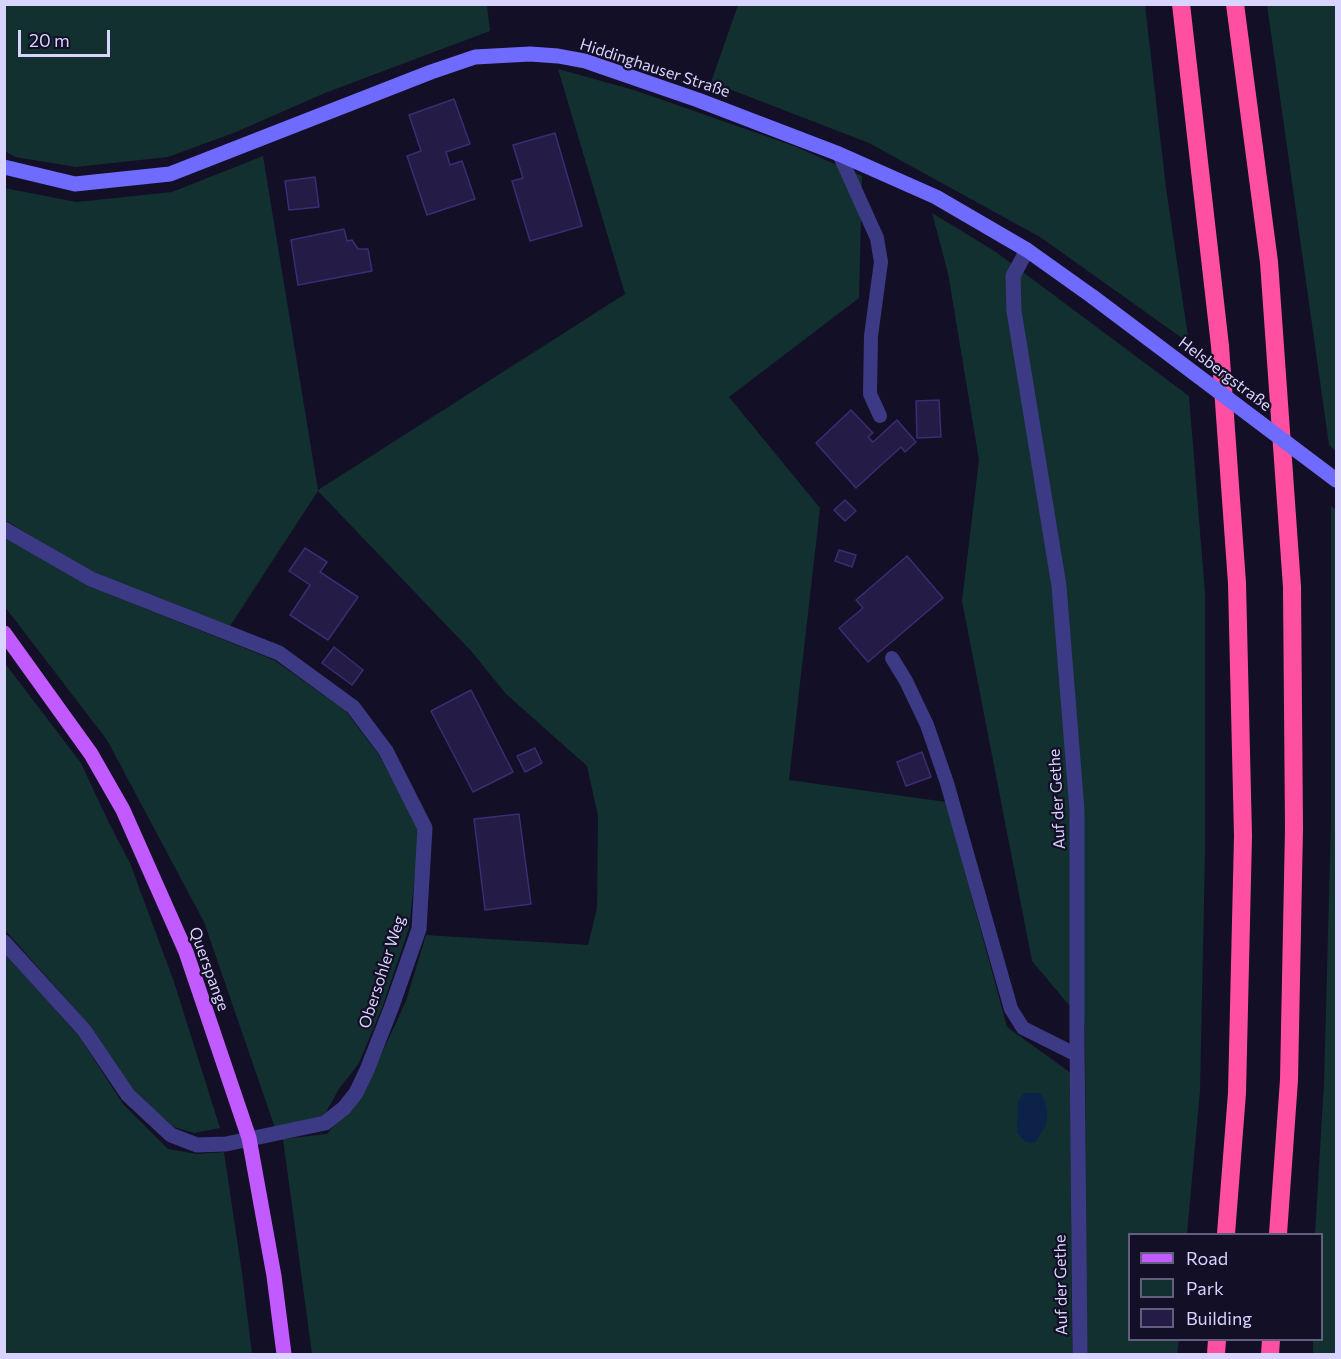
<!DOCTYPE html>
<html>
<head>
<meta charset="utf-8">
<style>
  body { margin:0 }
  #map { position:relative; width:1341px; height:1359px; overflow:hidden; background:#130f26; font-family:Commissioner,sans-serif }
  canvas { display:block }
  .frame { position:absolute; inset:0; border:6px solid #d9d4ff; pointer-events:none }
  .legend { position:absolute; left:1128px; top:1233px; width:195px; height:108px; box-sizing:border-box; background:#130f26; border:2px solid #625e7d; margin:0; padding:8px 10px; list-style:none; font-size:18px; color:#d9d4ff }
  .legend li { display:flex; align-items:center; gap:12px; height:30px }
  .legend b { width:30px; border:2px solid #625e7d }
  .scale { position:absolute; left:18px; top:30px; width:92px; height:27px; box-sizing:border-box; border:3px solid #d9d4ff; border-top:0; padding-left:8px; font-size:18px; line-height:21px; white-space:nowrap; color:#d9d4ff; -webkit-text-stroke:4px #130f26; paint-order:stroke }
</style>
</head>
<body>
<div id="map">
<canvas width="1341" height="1359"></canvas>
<div class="frame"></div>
<ul class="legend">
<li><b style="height:8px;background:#c25bff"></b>Road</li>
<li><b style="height:16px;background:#12302f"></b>Park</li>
<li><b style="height:16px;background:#241b47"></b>Building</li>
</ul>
<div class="scale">20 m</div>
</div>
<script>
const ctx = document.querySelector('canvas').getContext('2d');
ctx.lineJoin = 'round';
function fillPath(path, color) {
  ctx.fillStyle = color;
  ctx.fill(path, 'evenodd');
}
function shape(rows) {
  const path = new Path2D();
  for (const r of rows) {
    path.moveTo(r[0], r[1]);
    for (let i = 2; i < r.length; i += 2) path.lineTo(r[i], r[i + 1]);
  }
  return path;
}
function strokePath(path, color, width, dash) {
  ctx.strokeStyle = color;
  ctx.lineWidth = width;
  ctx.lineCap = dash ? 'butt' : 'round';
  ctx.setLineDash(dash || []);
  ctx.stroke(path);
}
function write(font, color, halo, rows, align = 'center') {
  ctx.font = font + ' Commissioner,sans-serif';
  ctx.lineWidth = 4.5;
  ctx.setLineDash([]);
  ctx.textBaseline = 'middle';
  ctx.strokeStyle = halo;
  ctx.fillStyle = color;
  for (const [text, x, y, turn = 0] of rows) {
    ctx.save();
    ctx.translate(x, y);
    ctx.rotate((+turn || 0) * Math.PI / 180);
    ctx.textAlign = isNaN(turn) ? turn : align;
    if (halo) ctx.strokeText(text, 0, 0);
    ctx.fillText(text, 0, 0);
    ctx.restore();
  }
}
const green = shape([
  [4,5,487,5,490,31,325,93,236,132,168,157,76,167,15,157,5,151],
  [738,5,1145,5,1166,188,1189,343,1040,237,869,143,711,82],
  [1267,5,1336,5,1336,451,1329,445],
  [558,69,634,90,794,146,862,176,859,298,729,397,820,508,789,780,946,802,1007,1027,1071,1073,1072,1354,312,1354,283,1139,327,1134,370,1079,406,1001,426,935,588,945,597,908,598,816,587,766,506,694,472,652,318,491,230,626,94,574,5,520,4,188,77,202,172,192,263,156,318,490,625,294],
  [932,213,996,252,1189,396,1205,593,1205,855,1200,1091,1187,1234,1130,1234,1130,1340,1179,1340,1177,1354,1086,1354,1085,1024,1032,961,962,601,979,460,948,273],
  [1331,506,1336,510,1336,1354,1313,1354,1313,1340,1322,1340,1322,1234,1315,1234,1324,1083,1331,823],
  [5,538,89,586,274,660,345,710,379,755,420,832,409,928,382,1008,359,1063,339,1089,322,1119,275,1128,204,922,107,740,5,607],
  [4,662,81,763,109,823,130,863,174,982,220,1128,194,1133,174,1127,132,1090,90,1026,5,930],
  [4,953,79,1036,123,1104,168,1149,197,1154,224,1152,242,1273,252,1354,5,1354]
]);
const water = shape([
  [1024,1093,1040,1093,1045,1101,1047,1113,1046,1125,1035,1143,1026,1142,1017,1133,1018,1102]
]);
const building = shape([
  [454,99,470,144,446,152,450,165,462,161,475,199,427,215,407,156,421,151,409,115,454,99],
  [555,133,582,226,530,241,512,181,523,178,513,145,555,133],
  [315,177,319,207,289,210,285,181,315,177],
  [344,229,347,241,352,240,358,249,368,249,372,271,298,285,291,240,344,229],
  [939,400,941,437,917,438,916,401,939,400],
  [851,410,873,433,868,437,873,442,897,420,916,442,905,452,901,447,856,488,816,443,851,410],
  [845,500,856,511,845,521,834,510,845,500],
  [305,548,327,562,320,572,358,597,328,640,290,615,310,585,289,571,305,548],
  [839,550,856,555,852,567,835,561,839,550],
  [907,556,943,598,868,662,839,628,863,608,856,600,907,556],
  [334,647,363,670,352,685,322,663,334,647],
  [471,690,513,772,473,792,431,711,471,690],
  [535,748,542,763,525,772,517,756,535,748],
  [922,752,931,777,906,786,897,762,922,752],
  [519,814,531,904,485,910,474,819,519,814]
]);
const lane = shape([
  [839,154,877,238,881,262,871,336,870,394,880,416],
  [892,658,906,681,927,725,947,783,1011,1009,1023,1028,1077,1055]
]);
const street = shape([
  [1027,250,1013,276,1014,311,1059,586,1077,810,1077,1040,1080,1354],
  [4,529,91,579,279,653,353,707,386,751,425,828,419,929,392,1006,367,1070,356,1093,344,1108,325,1123,226,1144,197,1145,171,1135,128,1095,84,1030,4,942]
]);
const secondary = shape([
  [4,167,75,184,170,174,431,72,475,57,530,54,558,56,585,61,698,100,839,154,936,197,1027,250,1093,297]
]);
const primary = shape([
  [4,633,91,754,123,810,186,952,249,1138,274,1276,284,1354]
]);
const highway = shape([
  [1181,4,1220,346,1237,583,1243,836,1237,1093,1226,1234],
  [1235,4,1269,262,1292,587,1294,828,1289,1080,1278,1234],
  [1216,1354,1217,1340],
  [1270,1354,1271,1340]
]);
const secondaryBridge = shape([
  [1093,297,1336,480]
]);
const streetNames = [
  ["Hiddinghauser Straße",655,68,18],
  ["Helsbergstraße",1225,374,37],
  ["Auf der Gethe",1057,799,-93],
  ["Querspange",209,969,70],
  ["Obersohler Weg",382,972,-72],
  ["Auf der Gethe",1061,1285,-91]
];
fillPath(green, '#12302f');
fillPath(water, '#0c2248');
fillPath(building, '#241b47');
strokePath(building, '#3b2d73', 1.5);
strokePath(lane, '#3d3a85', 14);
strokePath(street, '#3d3a85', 15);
strokePath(secondary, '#6f6bff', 15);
strokePath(primary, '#c25bff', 15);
strokePath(highway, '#ff4fa3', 18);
strokePath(secondaryBridge, '#6f6bff', 15);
write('16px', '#d9d4ff', '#130f26', streetNames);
</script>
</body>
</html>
